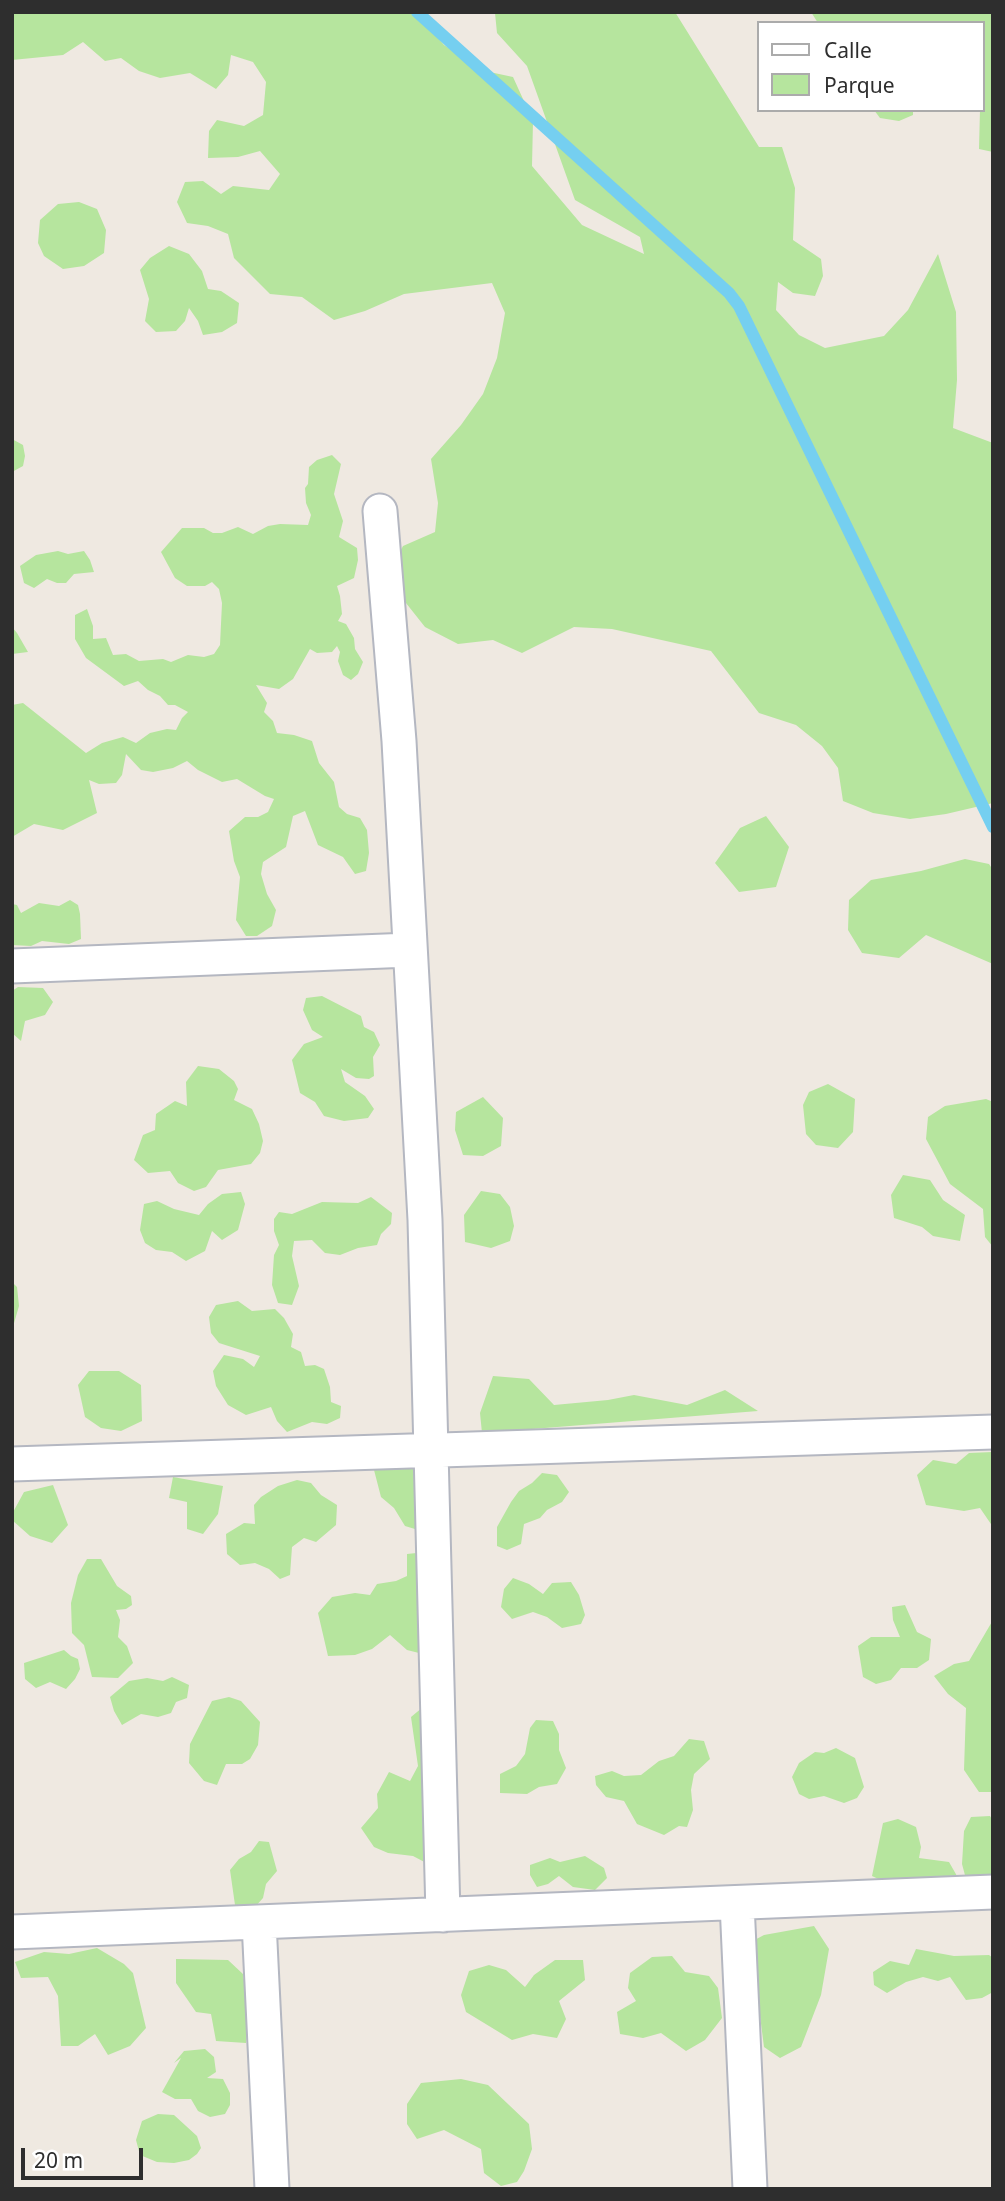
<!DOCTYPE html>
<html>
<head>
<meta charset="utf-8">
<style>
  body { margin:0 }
  #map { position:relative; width:1005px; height:2201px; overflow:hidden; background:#efe9e1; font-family:"Noto Sans",sans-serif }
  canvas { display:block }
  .frame { position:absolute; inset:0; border:14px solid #2e2e2e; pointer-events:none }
  .legend { position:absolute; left:757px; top:21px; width:228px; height:91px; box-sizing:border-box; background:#fff; border:2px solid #ababab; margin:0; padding:9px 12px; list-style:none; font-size:21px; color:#2e2e2e }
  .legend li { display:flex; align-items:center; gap:14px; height:35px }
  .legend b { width:35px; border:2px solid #ababab }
  .scale { position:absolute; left:21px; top:2148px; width:122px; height:32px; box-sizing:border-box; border:4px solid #2e2e2e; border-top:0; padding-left:9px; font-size:21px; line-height:24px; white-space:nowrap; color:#2e2e2e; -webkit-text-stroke:5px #fff; paint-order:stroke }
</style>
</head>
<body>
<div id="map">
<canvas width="1005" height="2201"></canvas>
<div class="frame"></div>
<ul class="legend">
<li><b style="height:9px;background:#fff"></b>Calle</li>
<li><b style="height:19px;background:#b6e59e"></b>Parque</li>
</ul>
<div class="scale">20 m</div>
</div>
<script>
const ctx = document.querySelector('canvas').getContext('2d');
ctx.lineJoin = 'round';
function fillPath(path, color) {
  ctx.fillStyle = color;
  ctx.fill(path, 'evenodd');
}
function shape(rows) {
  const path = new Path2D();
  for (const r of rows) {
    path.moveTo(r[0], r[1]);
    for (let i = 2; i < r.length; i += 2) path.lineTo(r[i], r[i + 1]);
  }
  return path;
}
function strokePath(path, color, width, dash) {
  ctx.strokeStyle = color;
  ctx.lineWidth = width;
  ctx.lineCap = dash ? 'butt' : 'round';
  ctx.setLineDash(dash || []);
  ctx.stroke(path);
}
const green = shape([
  [12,12,416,12,444,45,485,71,513,77,533,121,532,166,582,225,644,254,640,237,575,200,527,66,497,33,495,13,675,12,759,147,782,147,795,188,793,240,821,259,823,276,815,296,793,293,778,282,776,310,799,335,825,348,884,336,908,310,938,254,956,312,957,380,953,428,993,443,993,803,946,814,910,819,873,813,843,801,838,768,822,746,796,725,759,713,711,651,612,629,574,627,522,653,493,640,458,644,425,627,402,598,392,567,403,546,435,532,438,503,431,459,461,425,483,394,497,358,505,313,492,283,404,294,365,311,334,320,302,297,270,294,234,258,228,234,208,226,187,223,177,202,185,182,203,181,221,194,233,186,269,190,280,174,260,151,238,157,208,158,209,131,217,120,244,126,263,115,266,82,253,62,231,55,228,75,216,89,190,73,160,78,139,71,121,58,105,61,83,42,63,55,12,60],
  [811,12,993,12,993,152,979,149,980,110,982,110,982,23,818,23],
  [874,110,913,110,913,115,899,121,880,118],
  [79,202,97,209,106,230,104,253,84,266,63,269,44,256,38,243,40,220,58,204],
  [169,246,189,254,202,271,208,289,221,291,239,303,237,323,222,332,203,335,198,321,189,308,185,321,176,331,156,332,145,321,149,299,140,270,150,258],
  [12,439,23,445,25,456,23,466,12,472],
  [332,455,341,464,334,494,343,521,339,537,357,548,358,560,354,578,337,586,340,596,342,614,338,621,346,624,354,638,355,649,363,662,358,674,351,680,343,675,338,661,340,652,337,646,332,652,317,653,310,649,293,679,279,689,256,685,267,703,264,712,273,721,277,733,294,735,312,741,319,763,334,782,339,807,347,814,360,818,367,830,369,853,366,871,355,874,343,857,318,845,305,811,293,816,286,847,263,862,261,874,267,894,276,910,272,926,257,936,246,936,236,920,240,877,234,861,229,831,245,817,258,817,268,812,274,799,265,796,237,779,222,782,198,770,187,761,173,768,153,772,141,770,126,754,122,775,116,783,99,784,89,780,97,813,63,830,34,824,12,837,12,705,23,703,86,753,102,743,123,737,136,743,150,733,167,729,176,730,182,718,188,712,175,705,168,705,160,696,148,690,138,681,124,686,86,658,75,639,75,615,87,609,93,626,93,639,106,638,113,655,126,654,139,661,163,659,171,662,188,655,204,657,214,654,220,645,222,603,219,589,212,582,205,586,187,586,175,578,161,552,182,528,204,528,213,533,222,533,238,527,253,534,268,526,280,524,308,525,311,515,306,503,305,488,308,484,309,467,317,460],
  [58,551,68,554,84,551,90,560,94,572,74,574,66,583,57,583,47,579,34,588,24,583,20,566,36,555],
  [12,627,17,633,28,652,12,654],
  [766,816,789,847,776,887,739,892,715,863,740,828],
  [965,859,989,864,993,870,993,964,926,935,899,958,862,953,848,930,849,900,871,880,921,871],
  [70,900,78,905,80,914,81,939,69,944,42,941,31,946,12,945,12,904,17,905,21,913,39,903,59,906],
  [18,987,43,988,53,1002,45,1015,25,1021,21,1041,12,1033,12,991],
  [322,996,361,1016,364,1027,374,1032,380,1045,373,1057,374,1076,369,1079,356,1078,341,1069,345,1082,365,1096,374,1109,368,1118,344,1121,324,1116,315,1102,300,1093,292,1060,304,1044,323,1037,312,1030,303,1010,306,998],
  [198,1066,219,1069,234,1081,238,1089,234,1100,252,1109,259,1124,263,1141,260,1153,251,1164,218,1170,206,1187,194,1191,178,1183,170,1171,148,1173,134,1160,143,1135,155,1130,156,1114,175,1101,187,1106,186,1082],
  [828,1084,855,1099,853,1132,838,1148,816,1145,806,1134,803,1105,809,1092],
  [483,1097,503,1118,501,1146,483,1156,463,1155,455,1130,456,1112],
  [986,1099,993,1102,993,1247,985,1237,983,1209,950,1184,926,1139,928,1117,945,1106],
  [903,1175,930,1180,943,1200,965,1215,960,1241,933,1236,922,1227,894,1218,891,1195],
  [481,1191,500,1194,510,1207,514,1226,510,1241,491,1248,465,1242,464,1215],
  [241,1192,245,1204,238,1230,222,1240,212,1231,205,1251,186,1261,172,1252,156,1250,145,1243,140,1230,144,1204,157,1201,174,1209,199,1215,208,1204,222,1194],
  [371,1197,392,1213,391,1224,381,1234,377,1245,358,1248,340,1255,325,1253,312,1240,294,1241,292,1256,299,1286,292,1305,278,1303,272,1285,274,1255,279,1245,274,1231,274,1219,279,1212,292,1214,322,1202,358,1203],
  [12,1282,17,1287,19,1306,12,1330],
  [238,1301,252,1311,275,1309,284,1318,293,1334,291,1347,301,1352,305,1366,315,1365,324,1369,330,1387,331,1402,341,1406,340,1418,327,1424,312,1422,287,1432,277,1421,271,1407,246,1415,228,1405,216,1386,213,1371,224,1355,243,1359,254,1367,260,1356,219,1343,211,1333,209,1317,216,1305],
  [89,1371,119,1371,141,1385,142,1421,121,1431,101,1428,85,1417,78,1385],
  [493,1376,529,1379,554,1405,608,1400,634,1395,687,1405,725,1390,758,1411,482,1433,480,1413],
  [993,1452,993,1527,980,1508,964,1511,926,1505,917,1475,933,1460,956,1464,969,1453],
  [401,1462,427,1467,425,1532,405,1526,394,1508,381,1497,374,1470],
  [542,1473,557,1475,569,1492,562,1502,547,1510,540,1518,524,1524,521,1544,507,1550,497,1546,497,1527,511,1502,519,1491,532,1483],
  [173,1477,223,1486,218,1514,203,1534,187,1529,187,1502,169,1498],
  [297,1480,311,1483,321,1495,337,1505,336,1525,316,1542,304,1538,292,1547,290,1575,280,1579,269,1569,255,1563,240,1565,227,1554,226,1534,244,1523,255,1524,254,1505,261,1497,278,1486],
  [53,1485,68,1525,52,1543,30,1536,12,1520,12,1514,24,1492],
  [426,1552,440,1604,419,1616,434,1635,431,1656,407,1650,390,1635,372,1649,355,1655,328,1656,318,1613,332,1597,355,1593,370,1595,377,1584,396,1581,407,1576,407,1554],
  [87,1559,101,1559,117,1586,131,1596,132,1605,126,1609,116,1610,120,1620,118,1637,127,1646,133,1663,118,1678,92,1677,84,1645,72,1633,71,1603,78,1575],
  [513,1578,529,1584,543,1594,552,1583,571,1582,579,1595,585,1615,581,1624,562,1628,547,1617,533,1612,512,1619,501,1607,504,1589],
  [905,1605,917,1632,931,1639,929,1660,917,1668,901,1668,891,1680,876,1684,863,1677,858,1646,871,1637,900,1637,893,1620,892,1607],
  [993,1620,993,1792,979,1792,964,1770,966,1708,948,1694,934,1676,954,1664,969,1661],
  [64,1650,71,1656,78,1659,80,1669,75,1679,66,1689,50,1682,36,1688,25,1679,24,1663],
  [172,1677,189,1685,187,1698,176,1702,171,1713,158,1717,141,1714,122,1725,114,1711,110,1697,129,1681,147,1678,163,1681],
  [229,1697,241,1701,260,1722,258,1745,250,1759,242,1764,226,1764,217,1785,204,1781,189,1763,190,1744,212,1701],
  [423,1707,432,1866,413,1856,388,1853,374,1847,361,1828,378,1808,377,1794,389,1772,410,1781,418,1766,411,1717],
  [536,1720,553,1721,559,1734,559,1750,566,1768,557,1784,539,1787,527,1794,500,1793,500,1774,516,1766,525,1754,530,1728],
  [689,1739,704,1741,710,1759,694,1774,691,1790,693,1810,687,1827,679,1826,664,1835,637,1824,624,1801,606,1797,596,1785,595,1776,612,1771,624,1776,641,1775,659,1761,674,1756],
  [836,1748,855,1758,864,1787,857,1798,844,1803,824,1796,809,1799,799,1794,792,1777,799,1763,815,1752,824,1753],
  [990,1816,993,1821,993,1884,966,1879,962,1864,964,1831,971,1817],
  [898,1819,916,1827,921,1847,919,1858,949,1862,957,1876,942,1887,889,1884,872,1876,883,1823],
  [259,1841,269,1842,277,1871,266,1884,263,1898,254,1908,235,1905,230,1870,239,1859,251,1852],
  [585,1856,604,1868,607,1878,595,1890,573,1887,559,1876,548,1884,537,1887,530,1875,530,1865,550,1858,560,1862],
  [814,1926,829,1949,821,1995,801,2047,780,2058,764,2047,759,2008,751,1997,749,1943,764,1935],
  [97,1948,124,1964,133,1973,146,2028,130,2046,108,2055,95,2034,78,2046,61,2046,58,1996,48,1977,21,1978,15,1962,44,1952,69,1954],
  [916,1949,954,1956,989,1955,993,1958,993,1992,982,1998,966,2000,950,1977,938,1981,923,1977,906,1982,887,1993,874,1985,873,1972,890,1961,909,1965],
  [672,1956,685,1972,709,1976,718,1988,722,2018,705,2040,686,2051,661,2033,643,2038,620,2034,617,2012,636,2001,628,1988,630,1973,652,1957],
  [176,1959,228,1960,243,1974,249,2009,246,2043,216,2041,211,2014,196,2012,176,1983],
  [555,1960,583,1960,585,1980,559,2001,566,2019,557,2038,533,2034,512,2040,466,2012,461,1995,469,1971,489,1965,506,1970,525,1987,534,1975],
  [205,2049,214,2057,216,2072,207,2078,223,2079,230,2093,230,2105,225,2114,210,2117,198,2111,191,2099,175,2099,162,2092,181,2058,174,2063,184,2051],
  [461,2079,488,2085,529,2124,532,2149,524,2171,517,2182,501,2186,484,2173,481,2149,444,2130,417,2139,407,2124,407,2104,421,2083],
  [158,2114,174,2115,197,2136,201,2148,197,2154,189,2160,174,2163,157,2162,140,2155,136,2140,142,2121]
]);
const stream = shape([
  [417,12,729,293,739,306,993,827]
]);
const street = shape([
  [380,511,399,741,425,1220,443,1915],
  [12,966,410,950],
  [12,1464,993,1432],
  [737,1903,750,2189],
  [259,1922,272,2189],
  [12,1932,993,1892]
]);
fillPath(green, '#b6e59e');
strokePath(stream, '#75cff0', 12);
strokePath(street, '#b4b7c1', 37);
strokePath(street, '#fff', 33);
</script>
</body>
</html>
